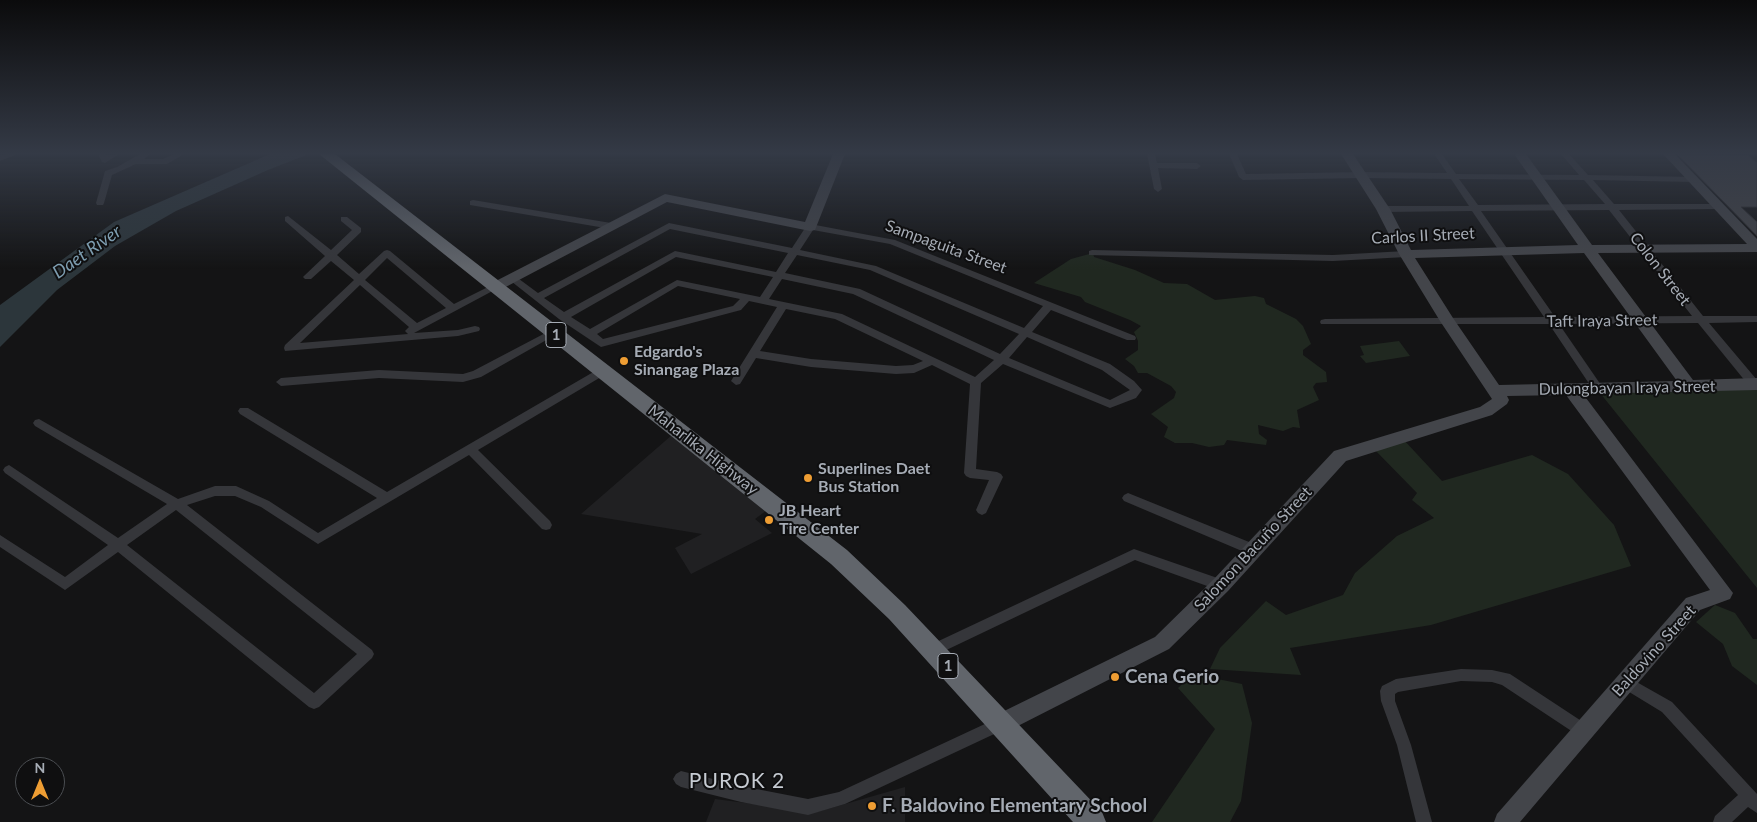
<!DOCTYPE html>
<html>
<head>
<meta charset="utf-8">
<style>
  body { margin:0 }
  #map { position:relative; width:1757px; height:822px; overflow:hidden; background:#141415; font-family:Lato,sans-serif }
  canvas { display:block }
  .north { position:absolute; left:15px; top:757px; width:50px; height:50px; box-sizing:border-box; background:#0f0f10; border:1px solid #4b4e52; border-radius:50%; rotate:0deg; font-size:14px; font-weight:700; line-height:20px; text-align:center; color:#a6acb5 }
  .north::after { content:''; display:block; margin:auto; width:18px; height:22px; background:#ee9d33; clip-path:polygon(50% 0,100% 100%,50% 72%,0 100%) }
</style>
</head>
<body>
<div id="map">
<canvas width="1757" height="822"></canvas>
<div class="north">N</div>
</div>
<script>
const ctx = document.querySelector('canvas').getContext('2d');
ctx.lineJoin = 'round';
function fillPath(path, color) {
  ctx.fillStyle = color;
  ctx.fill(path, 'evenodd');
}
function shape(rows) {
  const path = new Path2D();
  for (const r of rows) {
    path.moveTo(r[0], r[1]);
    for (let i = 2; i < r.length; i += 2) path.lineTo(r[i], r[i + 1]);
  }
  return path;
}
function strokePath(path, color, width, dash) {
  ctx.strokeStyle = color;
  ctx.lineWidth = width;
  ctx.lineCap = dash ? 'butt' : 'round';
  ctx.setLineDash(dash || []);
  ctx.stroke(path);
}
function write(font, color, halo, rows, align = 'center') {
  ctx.font = font + ' Lato,sans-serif';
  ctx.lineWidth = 4;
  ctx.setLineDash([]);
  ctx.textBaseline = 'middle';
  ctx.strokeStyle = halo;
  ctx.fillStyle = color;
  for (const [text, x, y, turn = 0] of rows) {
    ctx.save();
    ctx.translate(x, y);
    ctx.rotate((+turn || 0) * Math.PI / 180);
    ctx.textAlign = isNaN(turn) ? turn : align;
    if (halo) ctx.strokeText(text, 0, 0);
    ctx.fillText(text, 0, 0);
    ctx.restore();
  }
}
const built = shape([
  [672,435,767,510,755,519,772,533,691,574,675,548,702,534,581,514],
  [905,787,905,822,706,822,715,799,817,812]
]);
const green = shape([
  [1093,253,1094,257,1135,270,1164,283,1187,284,1215,300,1255,296,1264,298,1266,304,1296,319,1303,326,1311,344,1303,350,1303,355,1326,372,1327,382,1316,383,1313,387,1319,400,1297,410,1300,428,1293,427,1283,431,1258,425,1259,434,1267,440,1266,445,1227,440,1224,445,1209,447,1192,443,1175,443,1164,437,1168,427,1151,414,1174,398,1176,392,1171,386,1147,373,1138,373,1134,366,1125,359,1138,350,1138,341,1134,332,1141,326,1130,320,1085,302,1081,297,1034,283,1071,259],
  [1399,341,1410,356,1366,363,1360,356,1364,355,1360,346],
  [1757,388,1757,588,1600,393],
  [1403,439,1442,481,1532,455,1568,474,1614,525,1631,566,1431,625,1290,648,1301,675,1210,669,1220,648,1266,601,1286,615,1343,595,1355,573,1397,536,1434,518,1412,500,1417,493,1373,448],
  [1715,605,1735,613,1753,639,1757,639,1757,685,1732,666,1723,644,1696,622],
  [1193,674,1242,684,1252,723,1241,801,1230,822,1152,822,1215,729,1178,688]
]);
const water = shape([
  [270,154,309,154,268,170,176,211,115,246,57,290,0,347,0,305,114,222]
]);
const building = shape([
  [1677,154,1748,155,1757,163,1757,207,1741,207,1757,222,1757,236,1677,154]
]);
const street = shape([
  [6,154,18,154,0,161,0,155,6,154],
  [98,154,106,154,107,155,119,154,105,163,102,162,98,154],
  [140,154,150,154,144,159,163,159,174,154,184,154,167,164,136,164,112,175,104,203,103,205,97,205,96,203,105,171,117,167,140,154],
  [1147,154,1155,154,1157,163,1197,163,1201,166,1197,169,1158,168,1162,189,1158,192,1154,189,1147,154],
  [1229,154,1237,154,1246,174,1361,172,1447,173,1434,154,1442,154,1456,174,1579,175,1561,154,1569,154,1588,175,1696,177,1696,181,1693,182,1593,180,1614,204,1720,204,1721,206,1717,209,1619,210,1703,316,1757,316,1757,322,1709,323,1757,380,1757,387,1750,387,1698,323,1559,324,1603,388,1598,392,1594,391,1549,324,1321,324,1320,322,1321,320,1325,319,1544,317,1472,211,1383,212,1378,209,1383,206,1469,206,1451,179,1361,178,1243,180,1239,177,1229,154],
  [1459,179,1584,180,1605,204,1478,205,1459,179],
  [1609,210,1692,316,1555,317,1481,211,1609,210],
  [473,200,611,223,616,226,611,229,470,205,470,201,473,200],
  [288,216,331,250,352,230,341,221,341,217,347,217,361,228,361,232,337,255,359,274,384,251,387,250,390,251,454,304,492,285,498,285,500,287,414,333,458,330,475,326,479,327,480,329,479,331,458,336,285,351,284,348,285,345,354,280,331,261,311,279,305,279,303,277,305,275,325,256,285,221,285,217,288,216],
  [387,258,446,308,417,323,365,280,387,258],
  [360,285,409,327,405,331,408,334,300,343,360,285],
  [669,223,792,248,807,225,810,224,895,240,1135,336,1136,338,1135,340,1127,340,1051,310,1032,332,1110,364,1134,381,1142,390,1136,398,1110,408,1003,364,981,383,976,469,997,472,1001,474,1003,477,986,513,982,515,978,513,976,510,989,480,970,478,966,476,964,473,970,384,932,365,914,373,896,374,811,367,756,358,740,384,736,385,731,381,777,307,749,301,741,310,601,347,559,319,507,278,509,276,515,276,538,293,669,223],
  [670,229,788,253,776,272,675,251,564,312,544,298,670,229],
  [813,230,890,244,1043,306,1024,328,876,266,800,250,813,230],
  [797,255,870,270,1019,334,1000,354,860,289,785,273,797,255],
  [676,257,773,277,760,297,677,280,590,329,571,317,676,257],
  [782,279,853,294,994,360,975,377,842,314,769,299,782,279],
  [678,286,740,299,733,306,603,339,597,334,678,286],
  [786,309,835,319,923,361,913,365,896,366,811,359,760,351,786,309],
  [1027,337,1102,370,1130,390,1110,400,1009,358,1027,337],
  [1092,250,1333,255,1406,251,1411,254,1406,257,1333,261,1089,255,1089,251,1092,250],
  [553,329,557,330,558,332,557,334,481,377,463,382,379,378,281,386,276,382,281,378,379,370,463,374,473,371,553,329],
  [602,367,607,371,606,374,478,450,550,521,552,525,550,529,546,530,542,529,469,455,318,544,261,507,235,496,215,496,187,505,372,650,374,654,372,658,319,707,314,709,309,707,118,552,65,590,0,547,0,535,65,577,108,545,5,473,3,470,5,467,9,465,118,538,167,504,35,426,33,423,35,420,39,419,178,499,215,486,236,486,269,501,318,533,377,498,240,414,238,411,240,408,248,408,387,492,602,367],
  [176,510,357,654,314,693,127,545,176,510],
  [1128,493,1259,546,1260,550,1259,554,1254,555,1249,554,1124,501,1122,498,1124,495,1128,493],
  [1134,549,1226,581,1228,585,1226,589,1221,591,1135,560,938,654,933,656,928,654,926,650,928,646,1134,549],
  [1461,669,1492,670,1510,674,1589,726,1591,731,1589,736,1584,738,1579,736,1502,685,1492,682,1461,681,1398,692,1395,694,1395,701,1411,745,1432,822,1416,822,1397,745,1381,701,1380,691,1382,686,1396,679,1461,669],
  [1626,676,1672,702,1757,794,1757,813,1748,807,1732,822,1713,822,1715,816,1738,795,1662,712,1621,687,1619,682,1621,677,1626,676],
  [1002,716,1007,718,1009,723,1007,728,845,804,808,815,741,802,681,787,676,784,673,779,676,774,681,771,741,786,808,799,839,792,1002,716]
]);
const secondary = shape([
  [833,154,845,154,815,230,810,231,667,202,500,290,490,290,488,287,490,284,665,194,805,222,833,154],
  [1341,154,1353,154,1390,209,1411,250,1578,245,1514,154,1526,154,1592,245,1747,244,1663,154,1675,154,1757,239,1757,252,1598,253,1693,380,1757,378,1757,390,1583,394,1733,593,1730,599,1700,610,1520,822,1494,822,1497,814,1686,598,1710,590,1566,395,1507,396,1509,400,1507,404,1492,415,1346,461,1228,591,1169,649,1010,730,1002,733,994,730,991,723,994,716,1155,637,1214,579,1334,451,1480,407,1492,399,1440,321,1399,254,1376,209,1341,154],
  [1584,253,1677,381,1499,385,1453,318,1415,258,1584,253]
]);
const highway = shape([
  [319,154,335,154,847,550,905,605,1102,812,1106,822,1073,822,889,619,831,564,319,154]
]);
const markers = [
  [624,361,5,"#ee9d33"],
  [808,478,5,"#ee9d33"],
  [769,520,5,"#ee9d33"],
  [1115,677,5,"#ee9d33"],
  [872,806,5,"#ee9d33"]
];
const shields = [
  [556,335,20],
  [948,666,20]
];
const shieldNames = [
  ["1",556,335],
  ["1",948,666]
];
const streetNames = [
  ["Carlos II Street",1423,236,-3],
  ["Sampaguita Street",946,247,20],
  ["Colon Street",1660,269,52],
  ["Taft Iraya Street",1602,321,-1],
  ["Dulongbayan Iraya Street",1627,388,-1],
  ["Maharlika Highway",703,450,38],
  ["Salomon Bacuño Street",1253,549,-47],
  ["Baldovino Street",1654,651,-48]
];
const poiNames = [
  ["Edgardo's",634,352],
  ["Sinangag Plaza",634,370],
  ["Superlines Daet",818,469],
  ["Bus Station",818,487],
  ["JB Heart",779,511],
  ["Tire Center",779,529]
];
const waterNames = [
  ["Daet River",87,252,-35]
];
const nearPoinames = [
  ["Cena Gerio",1125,677],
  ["F. Baldovino Elementary School",882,806]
];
const nearNeighbourhoodnames = [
  ["PUROK 2",737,781]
];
fillPath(built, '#202022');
fillPath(green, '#202820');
fillPath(water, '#2c363b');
fillPath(building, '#434448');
strokePath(building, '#2e2e31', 1);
fillPath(street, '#35363a');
fillPath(secondary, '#43454a');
fillPath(highway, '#61656b');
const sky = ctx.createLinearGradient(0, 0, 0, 269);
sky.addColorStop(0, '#0b0b0c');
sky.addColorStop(0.57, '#343a46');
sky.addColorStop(1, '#343a4600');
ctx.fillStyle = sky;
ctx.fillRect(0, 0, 1757, 269);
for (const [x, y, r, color] of markers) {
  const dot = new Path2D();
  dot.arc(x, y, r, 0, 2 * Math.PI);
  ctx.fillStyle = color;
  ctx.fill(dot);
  strokePath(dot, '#0f0f10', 2);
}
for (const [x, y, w] of shields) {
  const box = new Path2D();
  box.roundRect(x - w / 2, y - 12.5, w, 25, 4);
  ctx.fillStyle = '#0f0f10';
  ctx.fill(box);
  strokePath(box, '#a6acb5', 1);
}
write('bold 15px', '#a6acb5', null, shieldNames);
write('16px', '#a6acb5', '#0f0f10', streetNames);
write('bold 16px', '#a6acb5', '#0f0f10', poiNames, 'left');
write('italic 18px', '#7d9db0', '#0f0f10', waterNames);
write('bold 19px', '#a6acb5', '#0f0f10', nearPoinames, 'left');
ctx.letterSpacing = '1px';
write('21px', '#c6cbd2', '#0f0f10', nearNeighbourhoodnames);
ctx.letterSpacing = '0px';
</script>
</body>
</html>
